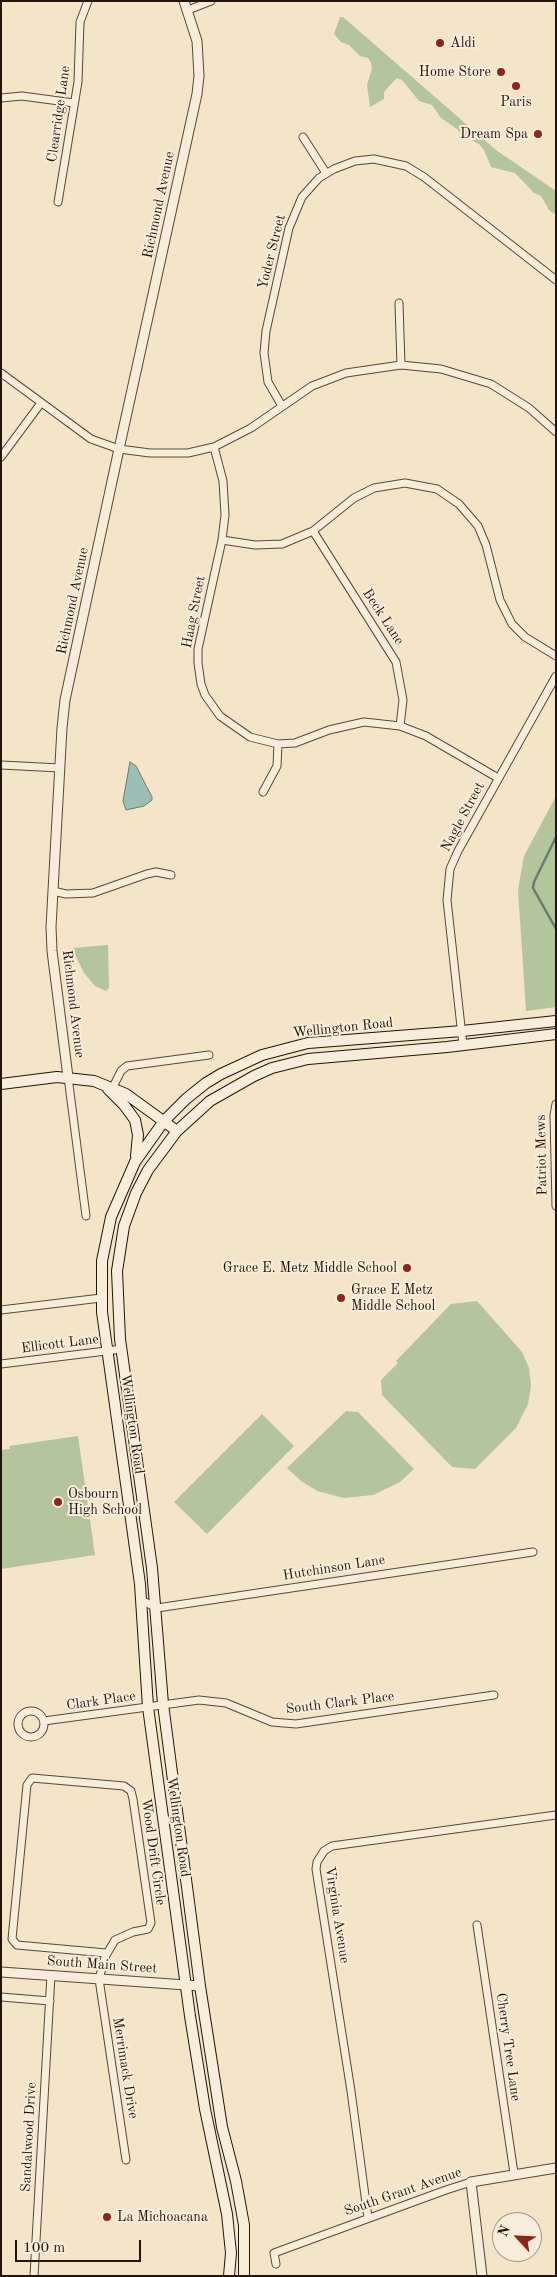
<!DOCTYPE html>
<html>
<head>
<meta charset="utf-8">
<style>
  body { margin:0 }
  #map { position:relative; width:557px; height:2277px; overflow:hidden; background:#f4e4c8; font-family:"Old Standard TT",serif }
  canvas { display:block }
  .frame { position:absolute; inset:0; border:2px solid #221508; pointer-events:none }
  .north { position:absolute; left:492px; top:2212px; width:50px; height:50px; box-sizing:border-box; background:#f8eddb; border:1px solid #a29787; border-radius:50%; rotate:295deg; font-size:14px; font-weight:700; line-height:20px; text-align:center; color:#221508 }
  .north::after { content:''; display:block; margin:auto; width:18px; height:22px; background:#8f2418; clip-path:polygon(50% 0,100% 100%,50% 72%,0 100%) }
  .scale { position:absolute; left:15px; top:2240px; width:126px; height:22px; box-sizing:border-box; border:2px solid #221508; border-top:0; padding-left:6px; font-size:15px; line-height:18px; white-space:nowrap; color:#221508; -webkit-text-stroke:4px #f8eddb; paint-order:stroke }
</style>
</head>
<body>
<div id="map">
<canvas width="557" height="2277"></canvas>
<div class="frame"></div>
<div class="north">N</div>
<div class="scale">100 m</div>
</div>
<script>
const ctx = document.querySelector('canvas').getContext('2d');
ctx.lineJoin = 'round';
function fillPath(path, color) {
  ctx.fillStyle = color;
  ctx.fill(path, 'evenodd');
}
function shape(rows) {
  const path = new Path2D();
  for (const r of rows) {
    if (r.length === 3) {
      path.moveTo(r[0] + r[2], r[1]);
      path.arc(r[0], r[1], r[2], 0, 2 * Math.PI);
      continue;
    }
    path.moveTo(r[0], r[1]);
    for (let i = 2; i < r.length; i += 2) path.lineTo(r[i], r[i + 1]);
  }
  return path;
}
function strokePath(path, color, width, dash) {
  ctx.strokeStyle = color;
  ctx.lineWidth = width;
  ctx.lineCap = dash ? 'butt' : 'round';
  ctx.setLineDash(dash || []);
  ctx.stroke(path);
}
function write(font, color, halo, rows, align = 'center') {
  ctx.font = font + ' "Old Standard TT",serif';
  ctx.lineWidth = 4;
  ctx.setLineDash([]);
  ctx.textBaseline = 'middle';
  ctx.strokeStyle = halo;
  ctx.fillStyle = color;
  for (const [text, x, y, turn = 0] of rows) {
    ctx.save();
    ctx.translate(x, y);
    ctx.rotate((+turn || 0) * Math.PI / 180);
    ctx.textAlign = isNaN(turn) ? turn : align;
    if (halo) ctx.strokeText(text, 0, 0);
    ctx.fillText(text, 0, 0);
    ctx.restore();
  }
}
const green = shape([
  [340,17,343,17,496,150,556,191,556,215,549,210,541,196,534,193,515,173,491,167,484,150,479,144,463,136,457,129,441,118,432,105,419,101,402,80,397,78,392,83,384,92,384,99,370,107,367,85,372,68,371,63,368,58,360,56,349,45,341,42,334,34],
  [556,796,556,1007,526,1011,518,890,524,856],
  [108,945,109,988,106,991,95,986,84,973,72,948],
  [477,1301,522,1352,529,1368,531,1386,528,1404,516,1428,475,1469,452,1467,382,1395,381,1380,398,1363,396,1361,451,1304],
  [346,1411,358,1412,414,1469,400,1482,373,1495,344,1498,317,1491,301,1481,287,1468],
  [262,1414,294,1446,207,1534,174,1502],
  [78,1436,95,1555,1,1569,1,1450,10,1449,9,1446]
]);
const water = shape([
  [130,762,136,766,152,797,152,800,144,806,126,810,123,801,130,762]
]);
const stream = shape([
  [556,837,534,882,533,888,556,929]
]);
const minor = shape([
  [188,10,211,1],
  [1,98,22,96,74,103],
  [303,137,326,173],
  [58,202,78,82,80,22,88,1],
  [399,303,401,365],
  [1,373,91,439,119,449,150,453,188,453,214,447,251,428,312,386,346,373,401,365,441,369,491,384,529,408,556,432],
  [282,406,268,382,264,353,266,331,289,228,302,197,319,178,334,169,355,161,374,159,406,166,424,177,556,280],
  [214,447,223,481,225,515,222,540,198,649,198,663,201,684,205,695,220,716,250,737,278,744,295,743,329,730,364,722,400,726,426,736,498,778],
  [1,457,41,403],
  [313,531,396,662,403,700,400,726],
  [222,540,255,545,282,544,313,531,354,498,374,488,405,483,437,489,459,504,478,526,486,545,500,600,512,624,525,637,556,656],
  [1,765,60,768],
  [263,792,277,766,278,744],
  [53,891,66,894,93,893,147,874,156,872,171,875],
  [463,1045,447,900,450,869,458,851,556,676],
  [68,1077,86,1216],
  [113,1087,121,1071,127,1066,209,1055],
  [556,1104,554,1115,556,1206],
  [1,1310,101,1298],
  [1,1364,122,1349],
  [141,1600,157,1608,533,1552],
  [31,1724,13],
  [44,1721,199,1700,226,1703,272,1722,296,1724,494,1695],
  [477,1925,514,2173],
  [106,1953,17,1945,12,1939,27,1785,32,1778,124,1786,131,1791,133,1799,151,1923,148,1929,133,1932,115,1940,105,1957,99,1979,126,2160],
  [1,1997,50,2001],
  [368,2218,351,2091,316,1869,317,1862,324,1851,332,1846,556,1815],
  [276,2264,274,2253,446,2190,471,2182],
  [34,2276,51,1975]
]);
const tertiary = shape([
  [68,1077,52,951,51,927,62,728,65,700,119,449,197,94,199,76,197,41,184,1],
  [1,1972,200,1986],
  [482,2276,471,2182,556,2168]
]);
const secondary = shape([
  [1,1084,57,1077,94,1081,126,1094,177,1131],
  [108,1089,124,1105,135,1120,138,1135,136,1156],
  [229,2276,231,2253,227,2214,205,2109,190,2016,148,1707,140,1584,102,1312,102,1261,111,1217,135,1162,164,1121,186,1099,206,1083,221,1074,262,1055,308,1043,462,1031,556,1021],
  [244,2276,244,2225,236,2181,222,2127,200,1986,163,1704,152,1568,120,1339,117,1271,124,1226,136,1193,148,1170,177,1131,210,1101,254,1076,272,1068,308,1059,447,1047,556,1034]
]);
const markers = [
  [440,43,5,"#8f2418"],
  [501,72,5,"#8f2418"],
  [516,86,5,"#8f2418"],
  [538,134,5,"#8f2418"],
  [407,1268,5,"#8f2418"],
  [341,1298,5,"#8f2418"],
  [58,1502,5,"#8f2418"],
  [107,2217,5,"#8f2418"]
];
const poiNames = [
  ["Aldi",450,43],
  ["Home Store",491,72,"right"],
  ["Paris",516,102,"center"],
  ["Dream Spa",528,134,"right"],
  ["Grace E. Metz Middle School",397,1268,"right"],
  ["Grace E Metz",351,1290],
  ["Middle School",351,1306],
  ["Osbourn",68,1494],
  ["High School",68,1510],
  ["La Michoacana",117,2217]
];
const streetNames = [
  ["Clearridge Lane",59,114,-82],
  ["Richmond Avenue",159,205,-78],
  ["Yoder Street",272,252,-76],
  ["Richmond Avenue",73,601,-78],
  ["Haag Street",194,612,-79],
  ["Beck Lane",383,617,57],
  ["Nagle Street",463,817,-62],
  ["Richmond Avenue",73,1004,83],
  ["Wellington Road",343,1028,-6],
  ["Patriot Mews",542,1155,-91],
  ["Ellicott Lane",60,1344,-7],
  ["Wellington Road",132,1424,82],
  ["Hutchinson Lane",334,1568,-9],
  ["Clark Place",101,1701,-8],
  ["South Clark Place",340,1703,-7],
  ["Wellington Road",178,1827,82],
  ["Wood Drift Circle",153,1852,82],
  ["Virginia Avenue",337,1915,81],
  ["South Main Street",102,1965,4],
  ["Cherry Tree Lane",508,2047,82],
  ["Merrimack Drive",125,2068,81],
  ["Sandalwood Drive",29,2137,-87],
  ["South Grant Avenue",403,2192,-19]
];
fillPath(green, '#b5c59b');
fillPath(water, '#9cbfb5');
strokePath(water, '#6b7b70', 1);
strokePath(stream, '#6b7b70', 2.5);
strokePath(minor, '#564938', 9);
strokePath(tertiary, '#564938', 11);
strokePath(secondary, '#221508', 12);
strokePath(minor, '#f8eddb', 7);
strokePath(tertiary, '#f8eddb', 9);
strokePath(secondary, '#f8eddb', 10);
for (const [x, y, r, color] of markers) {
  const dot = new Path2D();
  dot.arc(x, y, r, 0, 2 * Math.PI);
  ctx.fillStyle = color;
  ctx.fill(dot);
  strokePath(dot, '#f8eddb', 2);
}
write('14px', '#221508', '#f8eddb', poiNames, 'left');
write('14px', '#221508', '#f8eddb', streetNames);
</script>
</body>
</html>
